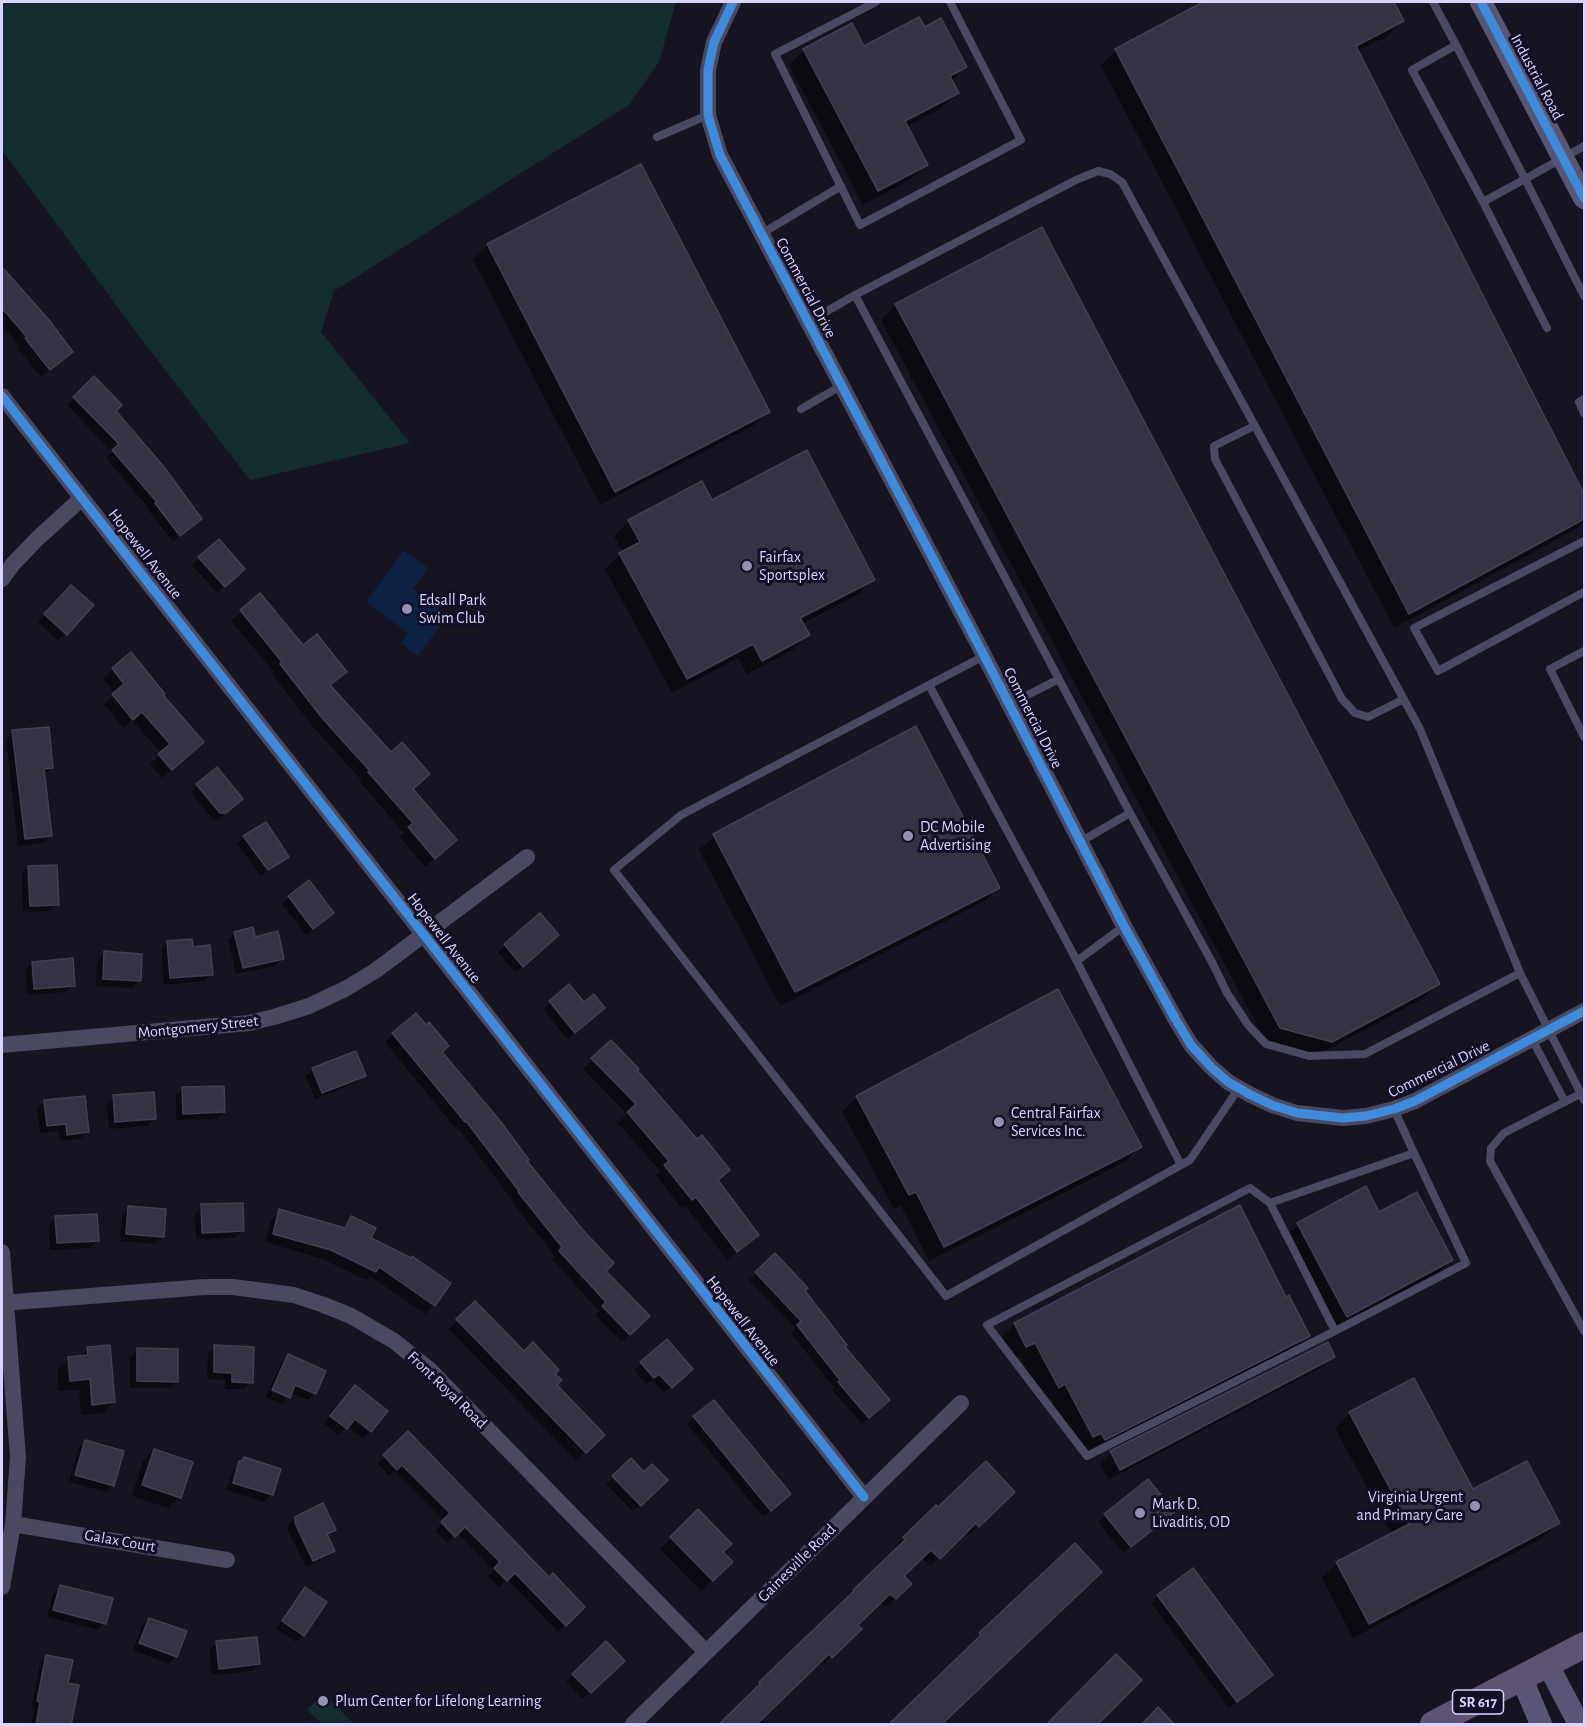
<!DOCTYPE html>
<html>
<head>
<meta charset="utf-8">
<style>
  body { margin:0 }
  #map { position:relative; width:1586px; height:1726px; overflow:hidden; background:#161421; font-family:"Alegreya Sans",sans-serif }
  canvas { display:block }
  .frame { position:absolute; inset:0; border:3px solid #d9d4ff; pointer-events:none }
</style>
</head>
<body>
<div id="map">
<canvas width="1586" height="1726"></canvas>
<div class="frame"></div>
</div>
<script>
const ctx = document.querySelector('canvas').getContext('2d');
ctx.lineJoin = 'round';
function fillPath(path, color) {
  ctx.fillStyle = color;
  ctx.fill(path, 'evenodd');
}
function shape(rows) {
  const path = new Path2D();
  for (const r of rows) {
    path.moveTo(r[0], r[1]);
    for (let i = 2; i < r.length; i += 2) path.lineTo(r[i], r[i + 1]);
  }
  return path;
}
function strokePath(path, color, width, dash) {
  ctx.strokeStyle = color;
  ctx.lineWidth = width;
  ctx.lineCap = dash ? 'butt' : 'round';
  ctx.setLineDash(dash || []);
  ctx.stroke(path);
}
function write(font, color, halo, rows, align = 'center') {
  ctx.font = font + ' "Alegreya Sans",sans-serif';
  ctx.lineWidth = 6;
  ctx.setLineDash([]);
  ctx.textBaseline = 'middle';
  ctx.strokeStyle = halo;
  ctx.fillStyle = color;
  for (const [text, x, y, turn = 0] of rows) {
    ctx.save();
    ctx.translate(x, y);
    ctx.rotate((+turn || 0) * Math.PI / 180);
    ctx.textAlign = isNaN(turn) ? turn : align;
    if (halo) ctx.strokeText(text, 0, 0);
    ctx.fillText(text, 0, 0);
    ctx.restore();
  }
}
const green = shape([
  [2,2,676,2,659,62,629,105,334,291,321,332,410,443,250,480,136,332,2,150],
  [323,1693,354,1724,322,1724,307,1710]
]);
const water = shape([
  [404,550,428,568,413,589,448,615,418,656,401,643,408,633,366,602]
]);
const shadow = shape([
  [1206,2,1392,2,1402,21,1388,36,1357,51,1584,497,1584,521,1578,528,1394,628,1101,65,1116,50],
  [924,29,965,67,951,81,957,93,942,108,906,127,926,165,911,179,863,205,789,65,804,50,863,48],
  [488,245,768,411,753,426,600,505,473,260],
  [2,269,48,321,71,352,41,377,18,348,20,346,2,325],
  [896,305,1438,983,1424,998,1316,1056,1266,1042,881,320],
  [94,378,114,412,193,526,173,542,149,511,150,510,106,458,112,452,67,405],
  [711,502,873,579,859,594,802,624,808,635,793,650,747,674,738,658,672,693,605,569,623,552,614,536,629,521],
  [199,558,236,576,217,593,192,565],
  [64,594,92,605,58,641,38,622],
  [260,596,303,647,345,672,329,686,391,754,446,849,425,867,400,837,404,833,360,782,362,781,314,728,272,674,274,672,231,621],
  [131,655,161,695,193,751,162,778,150,764,161,753,132,720,123,728,104,704,115,693,103,678],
  [916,728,998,888,983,902,780,1006,699,850,714,836],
  [13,732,51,768,44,775,50,836,43,843,18,846,6,739],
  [217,769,234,806,217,820,213,820,190,792],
  [244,837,287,857,261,876,237,844],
  [29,867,57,904,50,911,23,912,22,874],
  [289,897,332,913,306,935,282,904],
  [540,915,550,942,515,973,498,952],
  [235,933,254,938,282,959,275,966,236,974,228,940],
  [168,942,191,949,211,974,204,981,164,985,161,949],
  [105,953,139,981,132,988,96,986,98,960],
  [32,963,73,985,66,992,28,995,25,970],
  [569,986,596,1015,567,1039,543,1009],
  [415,1015,441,1053,581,1230,604,1271,648,1316,622,1342,595,1315,599,1311,552,1259,555,1256,511,1201,512,1200,458,1128,456,1129,385,1042],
  [610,1042,697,1141,728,1170,717,1182,757,1235,727,1260,686,1206,682,1209,656,1175,660,1171,618,1123,627,1114,583,1069],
  [313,1069,364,1075,357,1082,315,1099,306,1076],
  [183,1088,224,1112,217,1119,176,1120,176,1095],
  [114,1097,155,1118,148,1126,109,1129,107,1104],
  [857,1097,1140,1147,1125,1162,929,1261,901,1206,894,1209,842,1112],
  [44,1102,87,1132,80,1139,60,1141,59,1131,40,1133,37,1109],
  [1365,1188,1379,1214,1452,1260,1437,1275,1332,1331,1283,1239,1298,1225],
  [202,1206,243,1231,235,1238,196,1239,195,1213],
  [129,1208,162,1237,155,1244,120,1241,122,1215],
  [280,1211,342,1229,352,1218,369,1239,449,1284,434,1305,425,1314,370,1276,366,1280,322,1259,265,1242,271,1220],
  [56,1217,97,1241,90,1248,50,1250,49,1224],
  [775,1255,803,1291,881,1407,862,1424,832,1390,834,1388,791,1333,795,1328,749,1280],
  [1286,1299,1308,1336,1293,1351,1090,1454,1086,1447,1078,1451,1050,1398,1044,1401,1020,1357,1011,1361,1000,1339,1015,1324],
  [475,1303,524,1353,553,1374,555,1385,603,1435,576,1461,449,1329],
  [666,1341,684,1376,664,1393,652,1380,646,1384,634,1370],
  [215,1347,251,1382,244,1389,225,1389,225,1380,207,1379,208,1354],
  [88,1349,114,1402,103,1413,81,1415,79,1390,59,1391,57,1370,68,1359,79,1358],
  [138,1350,177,1381,170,1388,130,1388,130,1357],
  [288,1356,315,1393,308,1400,291,1393,282,1404,266,1397,281,1363],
  [1333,1356,1322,1367,1108,1480,1100,1464,1111,1453],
  [348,1394,370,1431,363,1438,347,1426,339,1435,324,1424],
  [714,1402,782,1501,763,1517,687,1424],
  [1350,1413,1472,1491,1558,1523,1543,1538,1353,1638,1322,1578,1337,1563,1392,1534,1335,1428],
  [408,1433,549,1579,583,1607,558,1632,507,1579,499,1587,488,1576,494,1570,457,1533,447,1543,435,1531,444,1521,394,1471,389,1476,377,1463],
  [85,1442,113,1485,106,1492,69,1482,78,1449],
  [154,1450,179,1497,168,1508,132,1496,143,1461],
  [244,1459,271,1494,264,1502,226,1490,233,1470],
  [631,1460,644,1474,665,1480,633,1512,606,1484],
  [1013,1492,969,1535,966,1531,930,1566,921,1557,902,1576,910,1584,886,1607,880,1602,856,1625,851,1638,822,1665,819,1662,760,1719,766,1724,719,1724,846,1601,897,1550,895,1547,936,1507,938,1509],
  [698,1511,721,1552,731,1562,701,1591,660,1549],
  [1105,1515,1166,1519,1123,1553,1098,1522],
  [295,1518,334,1529,326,1537,333,1550,326,1557,306,1567,288,1531,288,1525],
  [60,1586,105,1623,98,1630,47,1617,53,1594],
  [305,1589,325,1602,303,1635,296,1642,276,1629,298,1596],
  [1158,1596,1271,1675,1229,1708,1151,1603],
  [149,1619,176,1656,169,1664,133,1650,142,1626],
  [216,1643,259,1664,252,1671,212,1675,209,1650],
  [606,1643,623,1661,583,1699,566,1682],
  [47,1656,62,1724,31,1724,34,1708,31,1708,40,1664]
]);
const building = shape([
  [1203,2,1394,2,1404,21,1356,46,1584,494,1584,519,1409,614,1115,49,1203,2],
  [919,17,925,27,941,18,967,67,950,76,959,93,905,121,928,165,878,191,803,49,852,23,864,46,919,17],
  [641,164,770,412,615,492,487,244,641,164],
  [1042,227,1440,984,1332,1042,1280,1028,895,304,1042,227],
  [2,267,49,320,73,352,50,370,25,338,27,337,2,308,2,267],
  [94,376,122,405,116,411,164,467,202,519,180,536,155,503,157,502,112,450,119,444,73,397,94,376],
  [807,450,875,580,800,618,810,635,762,661,753,644,687,679,619,553,640,542,628,520,702,481,712,500,807,450],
  [219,539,245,569,225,587,198,557,219,539],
  [71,585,94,605,67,635,44,614,71,585],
  [260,593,303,645,317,634,347,672,330,685,391,752,402,742,430,774,413,789,457,840,435,859,408,827,413,823,368,772,370,771,323,719,280,664,282,662,240,610,260,593],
  [131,652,165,694,163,695,204,742,172,770,158,754,170,744,142,712,133,720,112,694,124,684,112,668,131,652],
  [916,726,1000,888,795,992,713,834,916,726],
  [49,727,53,768,44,769,52,836,25,839,12,730,49,727],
  [217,767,243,799,226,813,220,813,196,784,217,767],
  [266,822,289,857,268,870,243,836,266,822],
  [57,865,59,905,30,906,28,866,57,865],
  [309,880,334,913,313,929,288,896,309,880],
  [540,913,559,935,523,967,504,944,540,913],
  [253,927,255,937,278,931,284,959,243,968,234,932,253,927],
  [192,939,193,947,210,945,213,975,170,978,167,941,192,939],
  [104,951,142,954,141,981,103,979,104,951],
  [73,958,75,986,34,989,32,962,73,958],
  [569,984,584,1002,594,994,605,1008,575,1033,549,1001,569,984],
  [1058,989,1142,1147,944,1247,916,1192,909,1195,856,1096,1058,989],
  [416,1013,426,1025,429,1022,449,1046,442,1052,501,1122,529,1160,527,1161,582,1229,614,1263,606,1271,650,1316,630,1335,602,1306,606,1302,559,1251,562,1247,518,1192,519,1191,466,1121,465,1122,392,1033,416,1013],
  [611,1040,639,1069,637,1070,697,1139,702,1135,730,1170,718,1180,759,1235,737,1252,696,1197,692,1200,664,1165,669,1161,627,1112,636,1104,591,1058,611,1040],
  [356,1051,366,1076,322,1093,312,1068,356,1051],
  [224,1086,225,1112,183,1114,182,1087,224,1086],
  [154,1092,156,1119,115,1122,113,1095,154,1092],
  [85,1096,89,1132,67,1135,66,1124,47,1126,44,1100,85,1096],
  [1366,1186,1379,1212,1417,1192,1453,1260,1347,1317,1297,1223,1366,1186],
  [243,1203,244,1231,202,1233,201,1204,243,1203],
  [1240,1205,1286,1297,1289,1295,1310,1336,1105,1440,1101,1433,1093,1437,1065,1384,1059,1388,1035,1343,1026,1347,1014,1323,1240,1205],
  [128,1206,166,1209,164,1237,126,1234,128,1206],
  [279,1209,345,1228,351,1216,376,1228,371,1238,411,1258,412,1256,451,1283,435,1306,379,1267,376,1272,331,1250,273,1234,279,1209],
  [97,1214,99,1241,57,1243,55,1216,97,1214],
  [775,1253,808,1288,805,1291,847,1345,845,1347,890,1400,869,1418,838,1382,840,1380,797,1325,801,1321,755,1272,775,1253],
  [475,1301,524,1351,533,1342,559,1370,555,1374,562,1380,557,1385,605,1435,586,1453,456,1319,475,1301],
  [667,1339,693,1369,672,1388,659,1374,654,1378,640,1362,667,1339],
  [1328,1342,1335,1357,1120,1470,1110,1451,1328,1342],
  [110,1345,115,1402,92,1405,90,1379,70,1381,68,1357,88,1355,87,1347,110,1345],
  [214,1345,254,1347,253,1383,232,1382,232,1373,214,1372,214,1345],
  [137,1348,178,1349,178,1382,137,1381,137,1348],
  [288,1354,326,1371,316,1394,295,1385,290,1398,272,1390,288,1354],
  [1414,1378,1473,1489,1527,1461,1560,1523,1369,1624,1336,1562,1409,1524,1349,1412,1414,1378],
  [355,1385,388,1411,371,1432,355,1419,347,1429,330,1416,355,1385],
  [714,1400,791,1494,771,1511,693,1416,714,1400],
  [408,1431,549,1577,553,1573,585,1607,566,1626,515,1573,507,1581,494,1568,500,1562,465,1527,455,1537,441,1522,450,1513,402,1465,397,1470,383,1455,408,1431],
  [85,1440,124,1451,114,1486,75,1475,85,1440],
  [154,1449,193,1462,181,1498,142,1485,154,1449],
  [244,1457,281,1469,273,1495,233,1483,239,1461,242,1461,244,1457],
  [631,1458,644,1472,652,1464,668,1480,641,1506,612,1476,631,1458],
  [986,1461,1015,1492,979,1527,976,1523,940,1559,931,1550,904,1576,912,1584,896,1599,890,1594,858,1625,862,1629,832,1658,829,1654,756,1725,718,1725,760,1684,759,1682,854,1591,853,1590,905,1540,903,1537,936,1505,938,1507,986,1461],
  [1148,1479,1175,1512,1131,1547,1104,1514,1148,1479],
  [323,1503,336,1530,327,1534,335,1551,313,1561,295,1523,295,1517,323,1503],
  [698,1509,732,1544,723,1552,733,1562,713,1581,670,1537,698,1509],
  [1075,1543,1102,1572,941,1725,888,1725,981,1635,979,1633,1075,1543],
  [1193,1568,1273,1675,1237,1702,1157,1595,1193,1568],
  [60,1585,113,1598,106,1624,53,1610,60,1585],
  [305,1587,327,1602,304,1636,282,1621,305,1587],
  [149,1618,187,1631,177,1657,139,1643,149,1618],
  [257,1637,260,1664,219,1669,216,1641,257,1637],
  [606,1641,625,1661,591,1693,572,1674,606,1641],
  [1116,1654,1142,1680,1097,1725,1046,1725,1116,1654],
  [46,1655,73,1660,68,1683,79,1685,71,1725,36,1725,40,1702,37,1701,46,1655],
  [1158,1707,1175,1725,1141,1725,1158,1707]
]);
const lane = shape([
  [876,2,775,54,860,225,1021,140,950,2],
  [1433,2,1456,45],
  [657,137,708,115],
  [1584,146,1563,158,1525,179,1483,202,1412,70,1456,45,1525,179,1584,296],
  [1483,202,1547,328],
  [761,234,841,186],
  [855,295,1130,813,1213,964,1227,993,1248,1025,1266,1044,1309,1056,1365,1054,1520,973],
  [808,322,855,295,1076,180,1098,171,1110,174,1122,182,1420,729,1520,973,1584,1100],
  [1584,399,1579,402,1584,413],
  [801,409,841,386],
  [1254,426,1214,446,1215,459,1342,699,1355,713,1368,717,1404,699],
  [1584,541,1414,628,1438,671,1584,592],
  [1584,651,1550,669,1584,737],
  [984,656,681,815,614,870,946,1296,1190,1160,1239,1088],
  [929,685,1069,946,1181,1165],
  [1010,704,1059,679],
  [1080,842,1130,813],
  [1077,961,1124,926],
  [1532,1039,1565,1102],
  [1584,1092,1504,1133,1491,1148,1490,1161,1584,1331],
  [1394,1109,1414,1153],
  [1270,1203,1414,1153,1466,1263,1335,1331,1087,1456,987,1325,1250,1188,1270,1203,1335,1331]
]);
const street = shape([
  [733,2,714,42,708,70,708,115,720,155,976,640,1124,926,1176,1020,1191,1045,1211,1067,1228,1082,1251,1095,1272,1105,1297,1113,1343,1118,1366,1116,1394,1109,1415,1101,1584,1011],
  [2,396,864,1497],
  [2,579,13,564,37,539,82,498],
  [2,1045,249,1023,274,1017,309,1006,345,989,375,971,527,857],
  [2,1252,18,1457,13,1524,2,1587],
  [2,1303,204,1287,233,1287,294,1295,324,1305,351,1316,394,1341,430,1370,706,1652],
  [13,1524,227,1560],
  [633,1724,961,1403]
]);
const secondary = shape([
  [1481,2,1584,198],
  [1548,1665,1579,1724],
  [1522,1679,1541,1724]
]);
const primary = shape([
  [1433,1724,1584,1645]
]);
const cycleway = shape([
  [733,2,714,42,708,70,708,115,720,155,976,640,1124,926,1176,1020,1191,1045,1211,1067,1228,1082,1251,1095,1272,1105,1297,1113,1343,1118,1366,1116,1394,1109,1415,1101,1584,1011],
  [1481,2,1584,198],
  [2,396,864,1497]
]);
const markers = [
  [747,566,6,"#9591b1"],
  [407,609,6,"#9591b1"],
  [908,836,6,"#9591b1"],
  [999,1122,6,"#9591b1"],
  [1475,1506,6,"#9591b1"],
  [1140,1513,6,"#9591b1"],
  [323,1701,6,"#9591b1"]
];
const shields = [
  [1478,1702,51]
];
const shieldNames = [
  ["SR 617",1478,1702]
];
const streetNames = [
  ["Industrial Road",1537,77,62],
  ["Commercial Drive",806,288,62],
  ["Hopewell Avenue",145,554,52],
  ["Commercial Drive",1033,718,63],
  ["Hopewell Avenue",444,938,52],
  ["Montgomery Street",198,1027,-6],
  ["Commercial Drive",1439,1069,-26],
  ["Hopewell Avenue",743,1321,52],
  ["Front Royal Road",447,1390,44],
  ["Galax Court",120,1541,10],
  ["Gainesville Road",797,1563,-45]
];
const poiNames = [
  ["Fairfax",759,557],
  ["Sportsplex",759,575],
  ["Edsall Park",419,600],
  ["Swim Club",419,618],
  ["DC Mobile",920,827],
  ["Advertising",920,845],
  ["Central Fairfax",1011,1113],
  ["Services Inc.",1011,1131],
  ["Virginia Urgent",1463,1497,"right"],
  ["and Primary Care",1463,1515,"right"],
  ["Mark D.",1152,1504],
  ["Livaditis, OD",1152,1522],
  ["Plum Center for Lifelong Learning",335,1701]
];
fillPath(green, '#132c2d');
fillPath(water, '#0d2144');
fillPath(shadow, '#0007');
fillPath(building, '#343243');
strokePath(building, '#433f54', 1.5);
strokePath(lane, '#4a4962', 8);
strokePath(street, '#4a4962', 16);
strokePath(secondary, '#575674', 22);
strokePath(primary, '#5e5373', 26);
strokePath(cycleway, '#408adc', 9);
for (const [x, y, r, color] of markers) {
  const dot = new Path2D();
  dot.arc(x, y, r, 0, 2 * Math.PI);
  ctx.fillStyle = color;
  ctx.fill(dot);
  strokePath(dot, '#130f26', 2);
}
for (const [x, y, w] of shields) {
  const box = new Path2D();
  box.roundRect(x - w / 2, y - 12, w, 24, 4.5);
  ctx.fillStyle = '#130f26';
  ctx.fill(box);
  strokePath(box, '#d9d4ff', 1.5);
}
write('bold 15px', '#d9d4ff', null, shieldNames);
write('16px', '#d9d4ff', '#130f26', streetNames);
write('16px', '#d9d4ff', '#130f26', poiNames, 'left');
</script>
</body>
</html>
